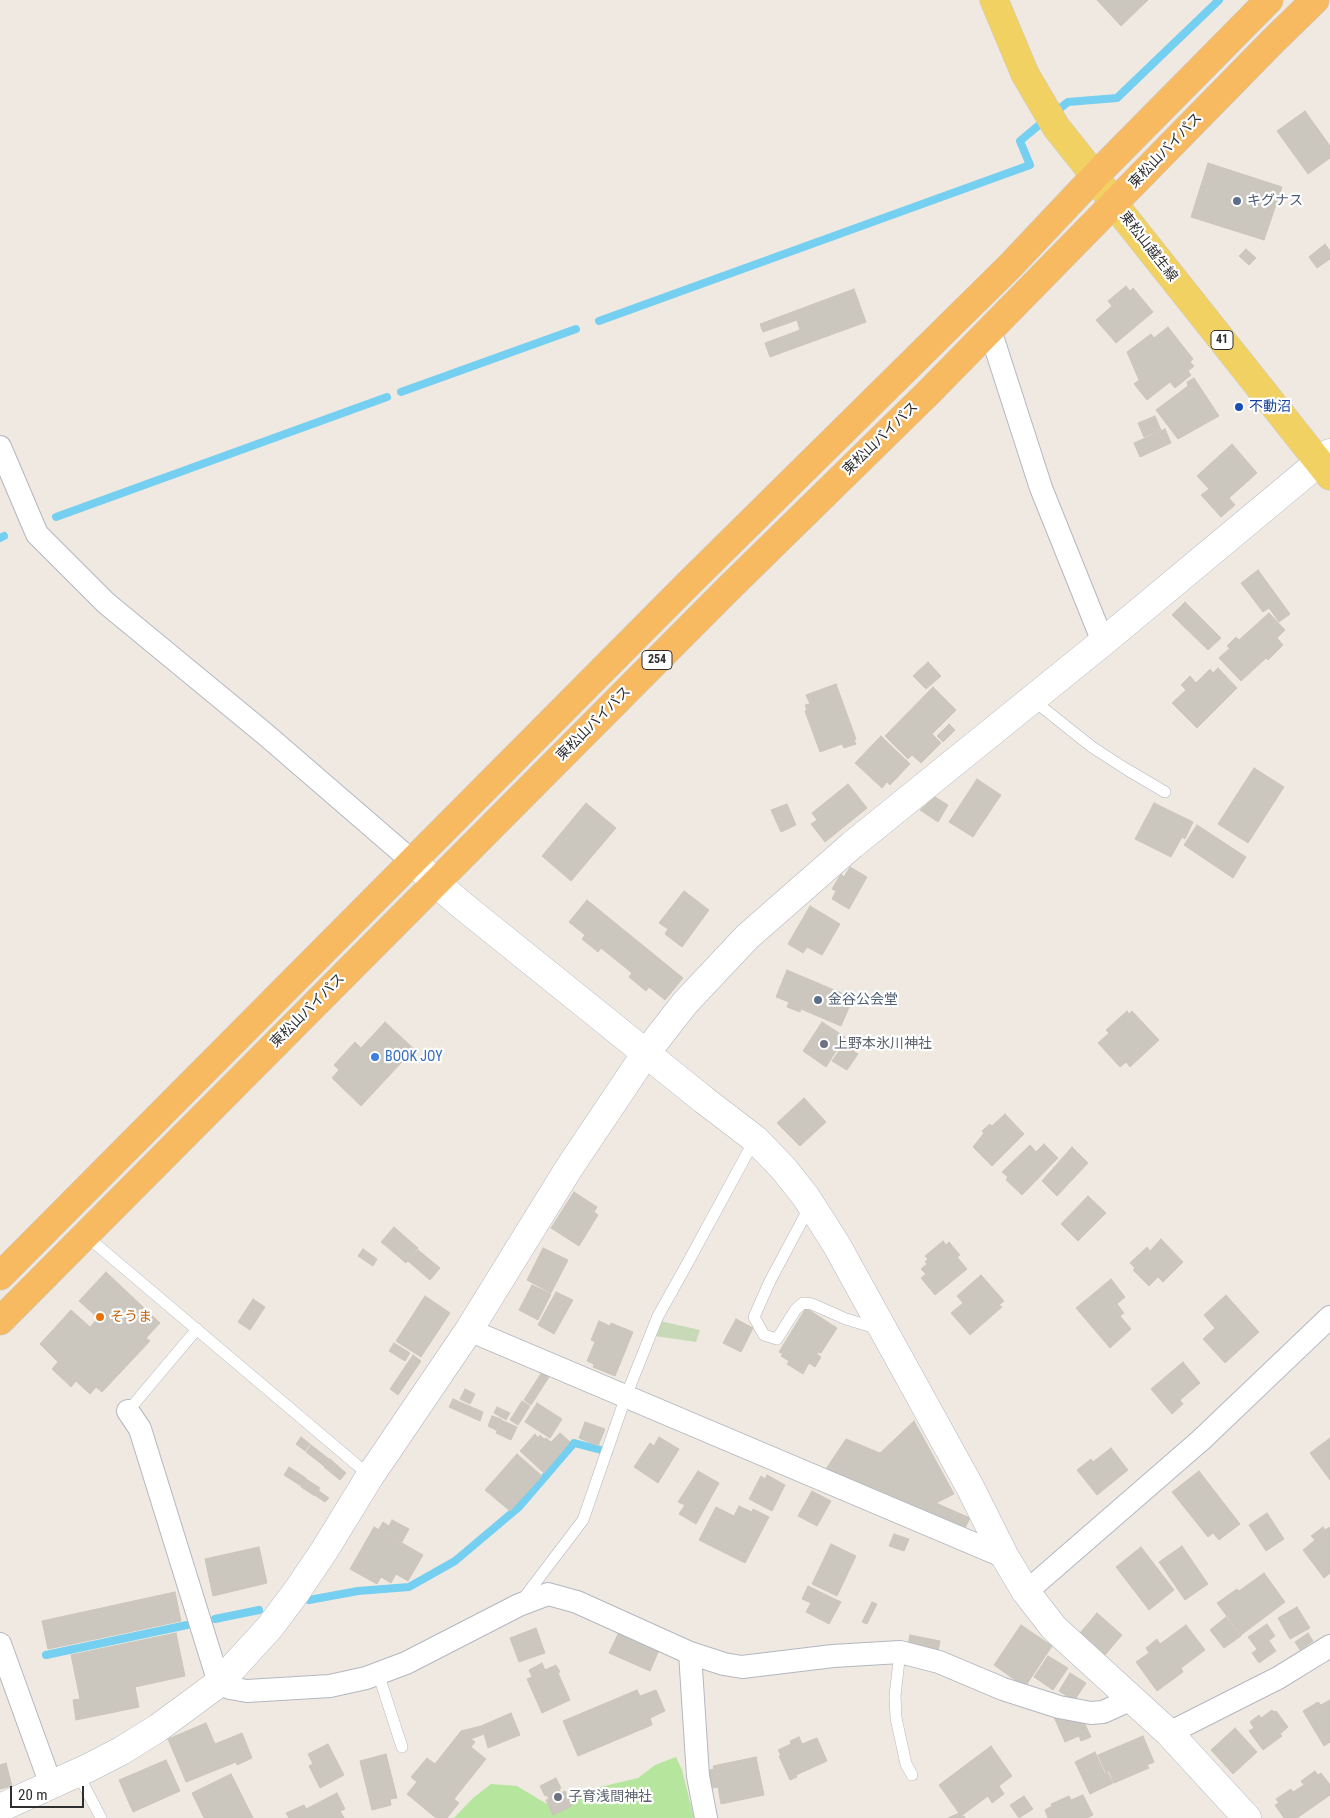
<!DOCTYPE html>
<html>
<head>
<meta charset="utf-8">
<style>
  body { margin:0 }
  #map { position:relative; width:1330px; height:1818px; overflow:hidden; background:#efe9e1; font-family:"Roboto Condensed",sans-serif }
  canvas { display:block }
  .scale { position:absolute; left:10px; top:1786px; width:74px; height:22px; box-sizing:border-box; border:2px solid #2e2e2e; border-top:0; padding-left:6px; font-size:15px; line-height:18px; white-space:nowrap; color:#2e2e2e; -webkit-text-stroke:4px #fff; paint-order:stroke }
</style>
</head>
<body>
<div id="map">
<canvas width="1330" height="1818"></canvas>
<div class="scale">20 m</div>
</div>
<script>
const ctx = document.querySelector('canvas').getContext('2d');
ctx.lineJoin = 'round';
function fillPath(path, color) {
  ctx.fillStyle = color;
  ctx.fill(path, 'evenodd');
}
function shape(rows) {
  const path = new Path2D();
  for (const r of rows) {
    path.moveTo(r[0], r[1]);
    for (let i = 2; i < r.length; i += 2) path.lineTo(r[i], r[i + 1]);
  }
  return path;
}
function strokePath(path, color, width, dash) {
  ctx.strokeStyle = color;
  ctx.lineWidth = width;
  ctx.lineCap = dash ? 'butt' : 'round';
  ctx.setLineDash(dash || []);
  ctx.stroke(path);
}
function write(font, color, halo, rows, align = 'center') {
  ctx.font = font + ' "Roboto Condensed","Noto Sans JP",sans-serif';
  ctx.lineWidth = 4.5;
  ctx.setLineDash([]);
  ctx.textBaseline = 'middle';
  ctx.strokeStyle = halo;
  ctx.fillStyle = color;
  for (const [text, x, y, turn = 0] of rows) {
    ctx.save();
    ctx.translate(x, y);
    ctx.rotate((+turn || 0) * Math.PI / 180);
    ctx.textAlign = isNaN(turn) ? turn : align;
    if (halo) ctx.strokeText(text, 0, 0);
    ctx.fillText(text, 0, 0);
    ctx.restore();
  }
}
const green = shape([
  [676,1757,682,1770,694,1818,454,1818,473,1798,491,1784,517,1786,552,1807,572,1802,600,1787,638,1778,655,1765]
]);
const cemetery = shape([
  [660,1321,700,1330,696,1342,655,1336]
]);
const stream = shape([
  [1054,113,1068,102,1117,98,1219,0],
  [599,321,1030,165,1020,141,1045,120],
  [401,392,576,329],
  [56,517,387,397],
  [0,538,4,536],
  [309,1600,358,1591,409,1587,455,1561,519,1507,574,1443,609,1452],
  [215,1619,259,1610],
  [46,1655,187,1625]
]);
const building = shape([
  [1097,0,1148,0,1121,26,1097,0],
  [1305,111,1330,146,1330,158,1308,174,1277,131,1305,111],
  [1208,163,1282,187,1264,240,1191,217,1208,163],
  [1325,244,1330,251,1330,259,1317,268,1309,257,1325,244],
  [1246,249,1256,258,1249,265,1239,256,1246,249],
  [1126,286,1130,291,1133,288,1153,312,1116,343,1096,320,1112,306,1108,301,1126,286],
  [854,289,866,322,770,357,765,343,800,330,797,320,763,332,760,324,854,289],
  [1168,327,1193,359,1190,362,1194,366,1188,371,1191,375,1175,388,1170,382,1147,400,1134,384,1139,380,1127,352,1151,334,1154,338,1168,327],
  [1194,378,1219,416,1178,439,1156,410,1188,386,1187,382,1194,378],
  [1155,416,1161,430,1144,437,1138,423,1155,416],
  [1165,429,1171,443,1140,457,1134,443,1165,429],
  [1232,444,1257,473,1229,498,1235,505,1221,517,1201,495,1209,489,1197,476,1232,444],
  [1258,570,1290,614,1279,622,1269,608,1263,612,1241,583,1258,570],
  [1185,602,1221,638,1208,650,1172,615,1185,602],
  [1269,613,1285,630,1277,638,1283,645,1268,660,1266,658,1241,681,1219,658,1230,648,1227,646,1236,637,1239,640,1269,613],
  [928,662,941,676,926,689,913,676,928,662],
  [1218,668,1237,688,1197,728,1172,703,1186,690,1181,685,1190,676,1196,683,1210,669,1213,673,1218,668],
  [836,684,856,739,854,740,856,744,844,748,842,744,820,752,805,711,807,710,805,705,810,704,806,695,836,684],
  [933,687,956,710,932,734,941,743,921,763,912,755,908,759,885,736,933,687],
  [949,724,955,730,943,742,937,736,949,724],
  [881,736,910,764,890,785,887,782,882,788,855,763,881,736],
  [1254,768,1284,787,1248,843,1218,824,1254,768],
  [977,779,1001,795,973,837,949,822,977,779],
  [848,784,867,808,825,842,811,824,817,820,812,813,848,784],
  [935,797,948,805,938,822,920,810,935,797],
  [586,803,616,828,571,881,542,856,586,803],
  [1154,803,1193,822,1185,839,1182,837,1171,857,1135,839,1154,803],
  [787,804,796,825,781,832,771,810,787,804],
  [1197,825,1246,857,1233,878,1184,845,1197,825],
  [850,867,867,877,849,909,832,899,836,891,832,889,841,874,844,877,850,867],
  [684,891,709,910,682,947,665,934,668,929,659,923,684,891],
  [587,900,683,978,665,1000,649,987,646,991,629,977,632,973,601,948,598,952,582,939,585,935,569,922,587,900],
  [810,906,840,924,822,955,807,947,803,953,788,944,810,906],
  [787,970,853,998,841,1026,801,1009,800,1012,787,1007,789,1002,776,997,787,970],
  [1127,1011,1129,1014,1132,1011,1159,1040,1130,1067,1126,1062,1120,1067,1098,1043,1109,1033,1106,1030,1127,1011],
  [385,1022,414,1049,361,1106,332,1078,339,1070,334,1065,355,1042,361,1048,385,1022],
  [822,1022,845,1037,826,1067,803,1051,822,1022],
  [844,1044,858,1054,847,1070,832,1061,844,1044],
  [804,1098,826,1122,800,1146,777,1123,804,1098],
  [1005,1114,1024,1134,992,1166,973,1147,984,1133,982,1131,990,1124,992,1126,1005,1114],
  [1044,1144,1058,1158,1022,1195,1006,1180,1008,1177,1002,1172,1030,1145,1036,1152,1044,1144],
  [1072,1147,1088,1163,1057,1196,1042,1181,1072,1147],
  [574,1192,597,1207,594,1212,598,1215,579,1246,551,1228,574,1192],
  [1088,1196,1106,1213,1078,1241,1061,1224,1088,1196],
  [394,1227,418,1248,406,1263,381,1242,394,1227],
  [1161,1239,1183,1262,1163,1282,1158,1277,1149,1286,1133,1270,1135,1268,1130,1263,1147,1247,1150,1251,1161,1239],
  [943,1241,946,1245,949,1242,960,1255,957,1257,967,1269,935,1295,921,1278,926,1274,921,1269,927,1264,925,1262,928,1259,925,1256,943,1241],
  [543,1248,568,1260,551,1293,527,1280,543,1248],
  [363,1249,377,1259,373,1266,358,1256,363,1249],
  [418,1250,440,1268,430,1280,408,1261,418,1250],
  [106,1272,160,1323,146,1338,150,1341,102,1392,96,1387,90,1394,76,1381,71,1387,52,1369,58,1362,40,1344,71,1310,90,1327,98,1318,79,1301,106,1272],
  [981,1275,1004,1301,999,1305,1002,1307,970,1335,951,1313,963,1303,957,1296,981,1275],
  [1111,1279,1125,1297,1117,1304,1124,1313,1120,1316,1131,1329,1110,1348,1076,1308,1111,1279],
  [532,1285,551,1294,538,1320,519,1310,532,1285],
  [556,1292,573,1300,554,1334,538,1325,556,1292],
  [1226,1295,1259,1332,1225,1363,1203,1339,1215,1328,1204,1315,1226,1295],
  [425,1296,450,1313,421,1357,396,1341,425,1296],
  [253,1299,265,1307,250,1330,238,1322,253,1299],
  [806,1308,837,1328,821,1353,818,1352,817,1354,821,1357,815,1367,809,1363,803,1374,787,1364,789,1361,781,1356,783,1354,779,1352,806,1308],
  [736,1319,753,1328,741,1352,723,1343,736,1319],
  [599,1321,610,1326,611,1323,633,1332,615,1376,593,1367,594,1364,587,1361,595,1342,591,1340,599,1321],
  [394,1343,410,1353,405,1361,389,1351,394,1343],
  [413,1355,421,1361,398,1395,390,1389,413,1355],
  [1183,1362,1200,1383,1180,1400,1183,1404,1172,1414,1151,1389,1183,1362],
  [542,1372,549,1377,531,1405,524,1400,542,1372],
  [465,1389,475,1394,470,1404,460,1399,465,1389],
  [453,1399,483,1412,480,1421,449,1407,453,1399],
  [522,1401,530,1406,518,1425,510,1420,522,1401],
  [537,1403,562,1419,550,1438,525,1422,537,1403],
  [497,1407,510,1413,506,1420,494,1413,497,1407],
  [492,1416,501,1419,496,1430,488,1426,492,1416],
  [501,1420,517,1427,511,1440,496,1433,501,1420],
  [914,1421,954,1494,936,1503,970,1518,964,1530,824,1472,846,1439,880,1453,914,1421],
  [585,1422,605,1429,598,1446,579,1438,585,1422],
  [560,1433,570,1442,544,1473,520,1451,535,1434,538,1438,540,1435,544,1439,546,1438,551,1442,560,1433],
  [301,1437,310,1444,305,1451,296,1444,301,1437],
  [659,1437,679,1449,658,1483,634,1467,650,1443,654,1446,659,1437],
  [1330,1438,1330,1480,1310,1453,1330,1438],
  [311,1445,329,1459,324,1466,306,1452,311,1445],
  [1111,1448,1128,1470,1097,1495,1077,1470,1091,1459,1093,1462,1111,1448],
  [517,1454,542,1476,510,1511,485,1490,517,1454],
  [330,1459,346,1473,340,1480,324,1467,330,1459],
  [289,1467,306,1478,301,1486,284,1475,289,1467],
  [698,1471,719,1483,696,1524,679,1514,685,1505,678,1502,698,1471],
  [1199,1471,1240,1524,1219,1540,1213,1533,1208,1537,1172,1492,1199,1471],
  [767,1475,785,1485,772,1511,749,1499,761,1476,765,1479,767,1475],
  [306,1479,320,1488,315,1496,301,1487,306,1479],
  [319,1491,329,1498,325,1502,316,1496,319,1491],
  [812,1491,831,1501,817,1526,798,1516,812,1491],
  [739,1506,752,1512,753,1509,769,1517,745,1563,699,1540,716,1507,734,1516,739,1506],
  [1267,1513,1284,1539,1266,1551,1249,1525,1267,1513],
  [392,1520,409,1529,402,1542,379,1529,383,1522,389,1526,392,1520],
  [374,1527,423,1555,408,1581,396,1574,391,1583,381,1577,377,1584,350,1569,374,1527],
  [1323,1527,1325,1530,1330,1527,1330,1573,1324,1578,1303,1550,1315,1540,1311,1536,1323,1527],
  [894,1534,909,1539,904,1551,889,1546,894,1534],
  [831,1544,856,1556,837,1596,812,1584,831,1544],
  [1182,1546,1208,1584,1185,1600,1159,1562,1182,1546],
  [259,1547,267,1583,213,1596,205,1559,259,1547],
  [1141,1547,1174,1590,1149,1610,1116,1567,1141,1547],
  [1264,1573,1285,1602,1241,1635,1217,1603,1237,1589,1239,1591,1264,1573],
  [808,1586,841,1602,829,1624,806,1612,811,1603,802,1599,808,1586],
  [175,1592,181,1621,48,1649,42,1621,175,1592],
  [872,1602,877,1604,867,1624,862,1622,872,1602],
  [1297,1607,1310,1628,1290,1639,1278,1618,1297,1607],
  [1097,1613,1122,1635,1105,1655,1080,1633,1097,1613],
  [1226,1617,1241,1636,1224,1648,1210,1630,1226,1617],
  [1267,1624,1275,1636,1257,1649,1248,1637,1267,1624],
  [1021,1625,1052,1646,1025,1687,994,1665,1021,1625],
  [1186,1625,1205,1650,1181,1668,1183,1672,1157,1691,1136,1662,1149,1653,1146,1648,1157,1639,1160,1644,1186,1625],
  [536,1628,545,1653,519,1662,510,1638,536,1628],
  [619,1632,659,1650,650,1671,609,1653,619,1632],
  [176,1633,185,1676,135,1687,139,1707,76,1720,73,1700,80,1699,71,1655,176,1633],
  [1308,1633,1313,1641,1300,1650,1295,1642,1308,1633],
  [910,1635,940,1641,938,1652,908,1645,910,1635],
  [1269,1641,1276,1651,1259,1663,1252,1653,1269,1641],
  [1048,1656,1068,1668,1053,1690,1034,1677,1048,1656],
  [542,1663,545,1670,556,1665,560,1672,558,1673,570,1700,542,1713,527,1679,532,1677,529,1670,542,1663],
  [1070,1673,1086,1683,1074,1701,1059,1691,1070,1673],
  [637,1690,640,1696,656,1690,665,1711,650,1718,652,1725,578,1756,563,1721,637,1690],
  [1330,1700,1330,1742,1324,1746,1303,1711,1318,1702,1321,1705,1330,1700],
  [1272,1710,1274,1712,1276,1711,1288,1727,1280,1734,1282,1736,1263,1750,1249,1731,1254,1728,1250,1722,1259,1715,1261,1718,1272,1710],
  [511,1713,520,1735,488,1748,484,1734,471,1739,475,1742,471,1747,486,1759,454,1799,459,1803,447,1818,436,1818,407,1794,417,1782,411,1777,427,1758,435,1764,461,1731,481,1726,511,1713],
  [1054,1717,1083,1720,1091,1737,1081,1741,1079,1736,1065,1742,1054,1717],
  [206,1723,215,1744,242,1733,252,1758,237,1765,236,1762,186,1782,168,1739,206,1723],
  [1235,1728,1257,1752,1233,1774,1211,1750,1235,1728],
  [1143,1736,1154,1762,1147,1765,1149,1768,1114,1783,1109,1771,1106,1773,1098,1755,1143,1736],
  [799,1737,802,1744,817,1738,827,1761,796,1775,797,1777,790,1780,779,1756,781,1755,778,1750,791,1744,790,1741,799,1737],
  [328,1744,344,1775,320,1788,309,1766,313,1764,308,1754,328,1744],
  [991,1746,1012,1776,999,1786,1004,1794,992,1803,988,1796,961,1816,939,1785,991,1746],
  [1095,1752,1105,1774,1108,1773,1113,1783,1090,1794,1075,1762,1095,1752],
  [386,1754,397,1798,390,1799,391,1805,372,1810,360,1761,386,1754],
  [756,1757,764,1795,721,1804,718,1787,708,1789,704,1771,714,1769,713,1766,756,1757],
  [166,1760,180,1791,133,1812,119,1780,166,1760],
  [6,1763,12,1786,0,1789,0,1765,6,1763],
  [1315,1771,1318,1775,1321,1773,1330,1785,1330,1795,1297,1818,1284,1818,1275,1805,1279,1803,1276,1799,1291,1789,1293,1792,1304,1785,1301,1781,1315,1771],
  [231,1774,253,1818,204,1818,192,1793,231,1774],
  [556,1778,561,1788,559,1789,561,1793,565,1791,572,1806,553,1815,546,1800,549,1799,547,1795,545,1796,540,1786,556,1778],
  [337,1793,345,1809,340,1811,344,1818,289,1818,286,1813,304,1805,306,1809,337,1793],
  [1083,1795,1093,1815,1087,1818,1048,1818,1045,1810,1052,1806,1051,1804,1069,1796,1071,1800,1083,1795],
  [1024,1796,1033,1809,1019,1818,1010,1805,1024,1796],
  [959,1813,960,1817,964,1816,965,1818,948,1818,959,1813]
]);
const service = shape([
  [1033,700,1092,747,1126,769,1165,792],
  [810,1206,770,1281,754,1317,764,1335,777,1339,796,1309,803,1303,812,1304,846,1319,879,1329],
  [85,1235,370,1476],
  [128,1411,197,1329],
  [523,1599,583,1520,626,1396,658,1316,686,1266,755,1139],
  [900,1652,895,1696,896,1718,906,1764,912,1775],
  [378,1673,402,1747],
  [77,1772,101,1818]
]);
const minor = shape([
  [990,330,1041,488,1103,642],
  [0,447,37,534,106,603,265,734,412,861],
  [469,1330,1005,1557],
  [128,1411,140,1429,219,1683,230,1688,247,1691,330,1686,366,1678,406,1663,519,1605,548,1594,577,1602,690,1653,724,1664,742,1667,833,1656,900,1652,939,1662,1003,1689,1059,1707,1091,1713,1103,1712,1132,1699],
  [1026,1592,1201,1440,1330,1317],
  [0,1644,51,1785],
  [690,1653,698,1776,706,1818],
  [1169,1733,1278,1678,1330,1646]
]);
const tertiary = shape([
  [412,861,458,902,704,1100,755,1139,783,1168,806,1197,836,1244,970,1487,1005,1557,1026,1592,1054,1628,1169,1733,1247,1818],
  [0,1808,88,1768,121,1751,158,1728,219,1683,270,1627,297,1591,324,1551,370,1476,469,1330,569,1168,646,1053,685,1003,747,937,852,845,1103,642,1330,453]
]);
const primary = shape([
  [994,0,1025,74,1056,127,1095,176,1114,204,1330,476]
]);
const trunk = shape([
  [0,1276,689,583,1011,265,1095,176,1269,0],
  [0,1321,728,589,929,392,1273,41,1315,0]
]);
const markers = [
  [1237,201,5,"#5c6f8a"],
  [1239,407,5,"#1a4fb4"],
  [818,1000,5,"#5c6f8a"],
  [824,1044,5,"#6b7280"],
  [375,1057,5,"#3f7fe0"],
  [100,1317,5,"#e8710a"],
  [558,1797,5,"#6b7280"]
];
const shields = [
  [1222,340,22],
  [657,660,30]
];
const shieldNames = [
  ["41",1222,340],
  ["254",657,660]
];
const streetNames = [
  ["東松山バイパス",1166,151,-46],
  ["東松山越生線",1148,247,52],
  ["東松山バイパス",881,439,-44],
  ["東松山バイパス",594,724,-45],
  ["東松山バイパス",308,1011,-45]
];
const serviceNames = [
  ["キグナス",1247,201],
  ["金谷公会堂",828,1000]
];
const transitNames = [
  ["不動沼",1249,407]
];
const worshipNames = [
  ["上野本氷川神社",834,1044],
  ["子育浅間神社",568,1797]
];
const shopNames = [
  ["BOOK JOY",385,1057]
];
const foodNames = [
  ["そうま",110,1317]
];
fillPath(green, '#b6e59e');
fillPath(cemetery, '#c8d9b8');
strokePath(stream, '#75cff0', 8);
fillPath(building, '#cbc7bf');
strokePath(building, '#cbc5ba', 1);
strokePath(service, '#b4b7c1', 12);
strokePath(minor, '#b4b7c1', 24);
strokePath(tertiary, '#b4b7c1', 29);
strokePath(primary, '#c9c9c9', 29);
strokePath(trunk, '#c9c9c9', 29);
strokePath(service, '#fff', 11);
strokePath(minor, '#fff', 22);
strokePath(tertiary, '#fff', 28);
strokePath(primary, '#f2d163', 28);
strokePath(trunk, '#f8ba60', 28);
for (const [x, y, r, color] of markers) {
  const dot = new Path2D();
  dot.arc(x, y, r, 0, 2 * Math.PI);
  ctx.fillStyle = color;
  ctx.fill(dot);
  strokePath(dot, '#fff', 2);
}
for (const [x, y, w] of shields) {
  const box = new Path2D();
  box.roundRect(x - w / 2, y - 9.5, w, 19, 4);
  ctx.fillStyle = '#fff';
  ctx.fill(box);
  strokePath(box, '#2e2e2e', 1);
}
write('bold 12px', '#2e2e2e', null, shieldNames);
write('14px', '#2e2e2e', '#fff', streetNames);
write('14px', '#4e5e75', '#fff', serviceNames, 'left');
write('14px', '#164399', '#fff', transitNames, 'left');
write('14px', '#5b616d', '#fff', worshipNames, 'left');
write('14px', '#366cbe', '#fff', shopNames, 'left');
write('14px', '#c56008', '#fff', foodNames, 'left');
</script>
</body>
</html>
